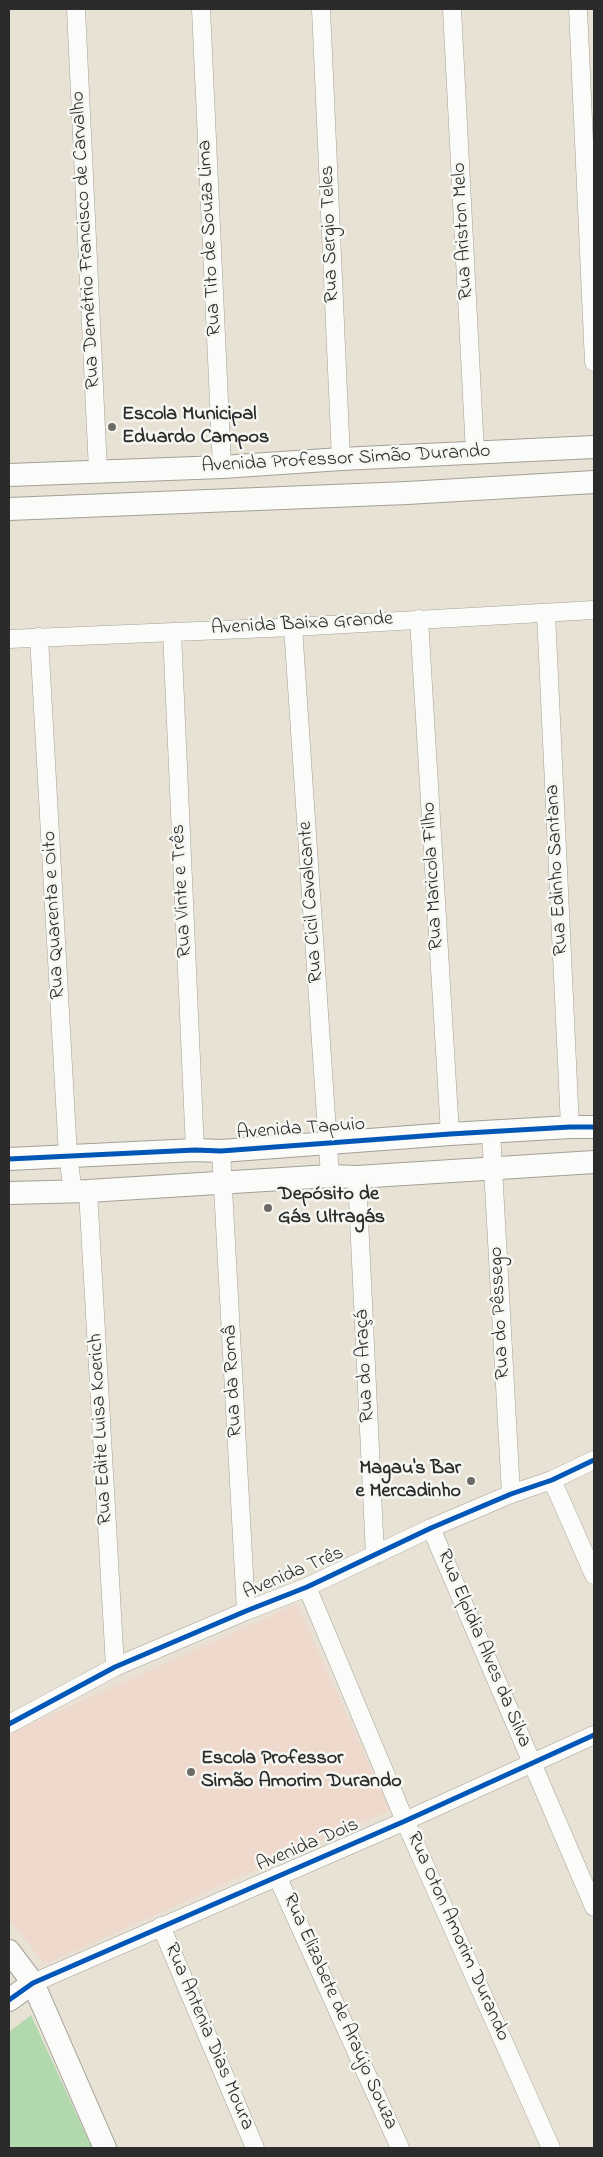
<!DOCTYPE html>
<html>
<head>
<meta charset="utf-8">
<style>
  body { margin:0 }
  #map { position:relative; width:603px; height:2157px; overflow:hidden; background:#e7e2d4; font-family:"Indie Flower",sans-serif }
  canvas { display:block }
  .frame { position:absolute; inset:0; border:10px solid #2b2b2b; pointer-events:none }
</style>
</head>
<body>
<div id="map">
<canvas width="603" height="2157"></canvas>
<div class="frame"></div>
</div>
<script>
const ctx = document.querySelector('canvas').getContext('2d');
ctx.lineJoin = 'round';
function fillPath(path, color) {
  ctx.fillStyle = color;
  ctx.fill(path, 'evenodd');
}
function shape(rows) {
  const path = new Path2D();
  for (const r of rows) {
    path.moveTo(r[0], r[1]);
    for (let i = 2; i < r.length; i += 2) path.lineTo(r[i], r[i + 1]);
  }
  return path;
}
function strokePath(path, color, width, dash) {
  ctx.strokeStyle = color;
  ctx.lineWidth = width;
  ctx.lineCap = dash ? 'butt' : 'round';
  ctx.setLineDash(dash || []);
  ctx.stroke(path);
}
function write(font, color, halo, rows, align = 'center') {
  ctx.font = font + ' "Indie Flower",sans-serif';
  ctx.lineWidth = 5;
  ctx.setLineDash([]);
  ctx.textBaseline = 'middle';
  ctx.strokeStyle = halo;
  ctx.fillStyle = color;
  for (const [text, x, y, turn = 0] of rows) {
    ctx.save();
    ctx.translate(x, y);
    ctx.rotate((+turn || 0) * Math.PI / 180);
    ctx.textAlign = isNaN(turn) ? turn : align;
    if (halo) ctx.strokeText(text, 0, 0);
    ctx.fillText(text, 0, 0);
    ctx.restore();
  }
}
const built = shape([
  [297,1604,390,1810,45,1964,9,1919,9,1734]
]);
const green = shape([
  [31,2015,92,2148,9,2148,9,2032]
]);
const minor = shape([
  [76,9,98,471],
  [201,9,222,467],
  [321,9,341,459],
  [452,9,475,453],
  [578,9,594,362],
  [546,613,570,1127],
  [419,619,450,1134],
  [293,627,330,1176],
  [172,632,195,1150],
  [39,637,68,1156,73,1192],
  [9,639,293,627,594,610],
  [491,1132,511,1494],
  [221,1151,246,1611],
  [357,1177,375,1555],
  [88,1191,115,1667],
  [552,1480,594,1575],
  [431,1528,594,1907],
  [307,1587,405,1821,551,2148],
  [9,1724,115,1667,246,1611,307,1587,431,1528,511,1494,552,1480,594,1460],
  [277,1876,400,2148],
  [161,1926,255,2148],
  [33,1983,405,1821,594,1735]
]);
const tertiary = shape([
  [9,475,222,467,341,459,594,447],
  [9,509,407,493,594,482],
  [9,1159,195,1150,221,1151,450,1134,570,1127,594,1127],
  [9,1193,88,1191,330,1176,357,1177,594,1162],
  [9,1951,33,1983,105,2148],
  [9,2000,33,1983]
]);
const cycleway = shape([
  [9,1159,195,1150,221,1151,450,1134,570,1127,594,1127],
  [9,1724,115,1667,246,1611,307,1587,431,1528,511,1494,552,1480,594,1460],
  [9,2000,33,1983,405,1821,594,1735]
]);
const markers = [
  [112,427,5,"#6d6b66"],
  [268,1208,5,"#6d6b66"],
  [471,1481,5,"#6d6b66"],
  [191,1772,5,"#6d6b66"]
];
const streetNames = [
  ["Rua Ariston Melo",464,231,-93],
  ["Rua Sergio Teles",331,234,-92],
  ["Rua Tito de Souza Lima",211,238,-93],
  ["Rua Demétrio Francisco de Carvalho",87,240,-93],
  ["Avenida Professor Simão Durando",346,460,-3],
  ["Avenida Baixa Grande",302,625,-3],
  ["Rua Edinho Santana",558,870,-93],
  ["Rua Maricola Filho",434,876,-93],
  ["Rua Vinte e Três",183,891,-93],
  ["Rua Cicil Cavalcante",312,902,-94],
  ["Rua Quarenta e Oito",55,915,-93],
  ["Avenida Tapuio",301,1130,-4],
  ["Rua do Pêssego",501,1313,-93],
  ["Rua do Araçá",366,1366,-93],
  ["Rua da Româ",234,1381,-93],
  ["Rua Edite Luisa Koerich",102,1429,-93],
  ["Avenida Três",294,1574,-23],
  ["Rua Elpidia Alves da Silva",483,1649,67],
  ["Avenida Dois",308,1846,-23],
  ["Rua Oton Amorim Durando",457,1937,66],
  ["Rua Elizabete de Araújo Souza",339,2012,66],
  ["Rua Antenia Dias Moura",208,2037,67]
];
const poiNames = [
  ["Escola Municipal",122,416],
  ["Eduardo Campos",122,439],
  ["Depósito de",278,1196],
  ["Gás Ultragás",278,1219],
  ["Magau's Bar",461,1470,"right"],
  ["e Mercadinho",461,1493,"right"],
  ["Escola Professor",201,1760],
  ["Simão Amorim Durando",201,1783]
];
fillPath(built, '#efd9cc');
fillPath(green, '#b2d9ad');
strokePath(minor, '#a3a098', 19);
strokePath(tertiary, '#a3a098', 24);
strokePath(minor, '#fbfbf9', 18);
strokePath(tertiary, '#fbfbf9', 22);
strokePath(cycleway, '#0057b8', 5);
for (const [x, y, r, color] of markers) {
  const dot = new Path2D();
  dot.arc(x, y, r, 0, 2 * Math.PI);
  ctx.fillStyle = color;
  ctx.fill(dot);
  strokePath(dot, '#f6f6f2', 2);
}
write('20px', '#2b2b2b', '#f6f6f2', streetNames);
write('bold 20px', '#2b2b2b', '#f6f6f2', poiNames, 'left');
</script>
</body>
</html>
